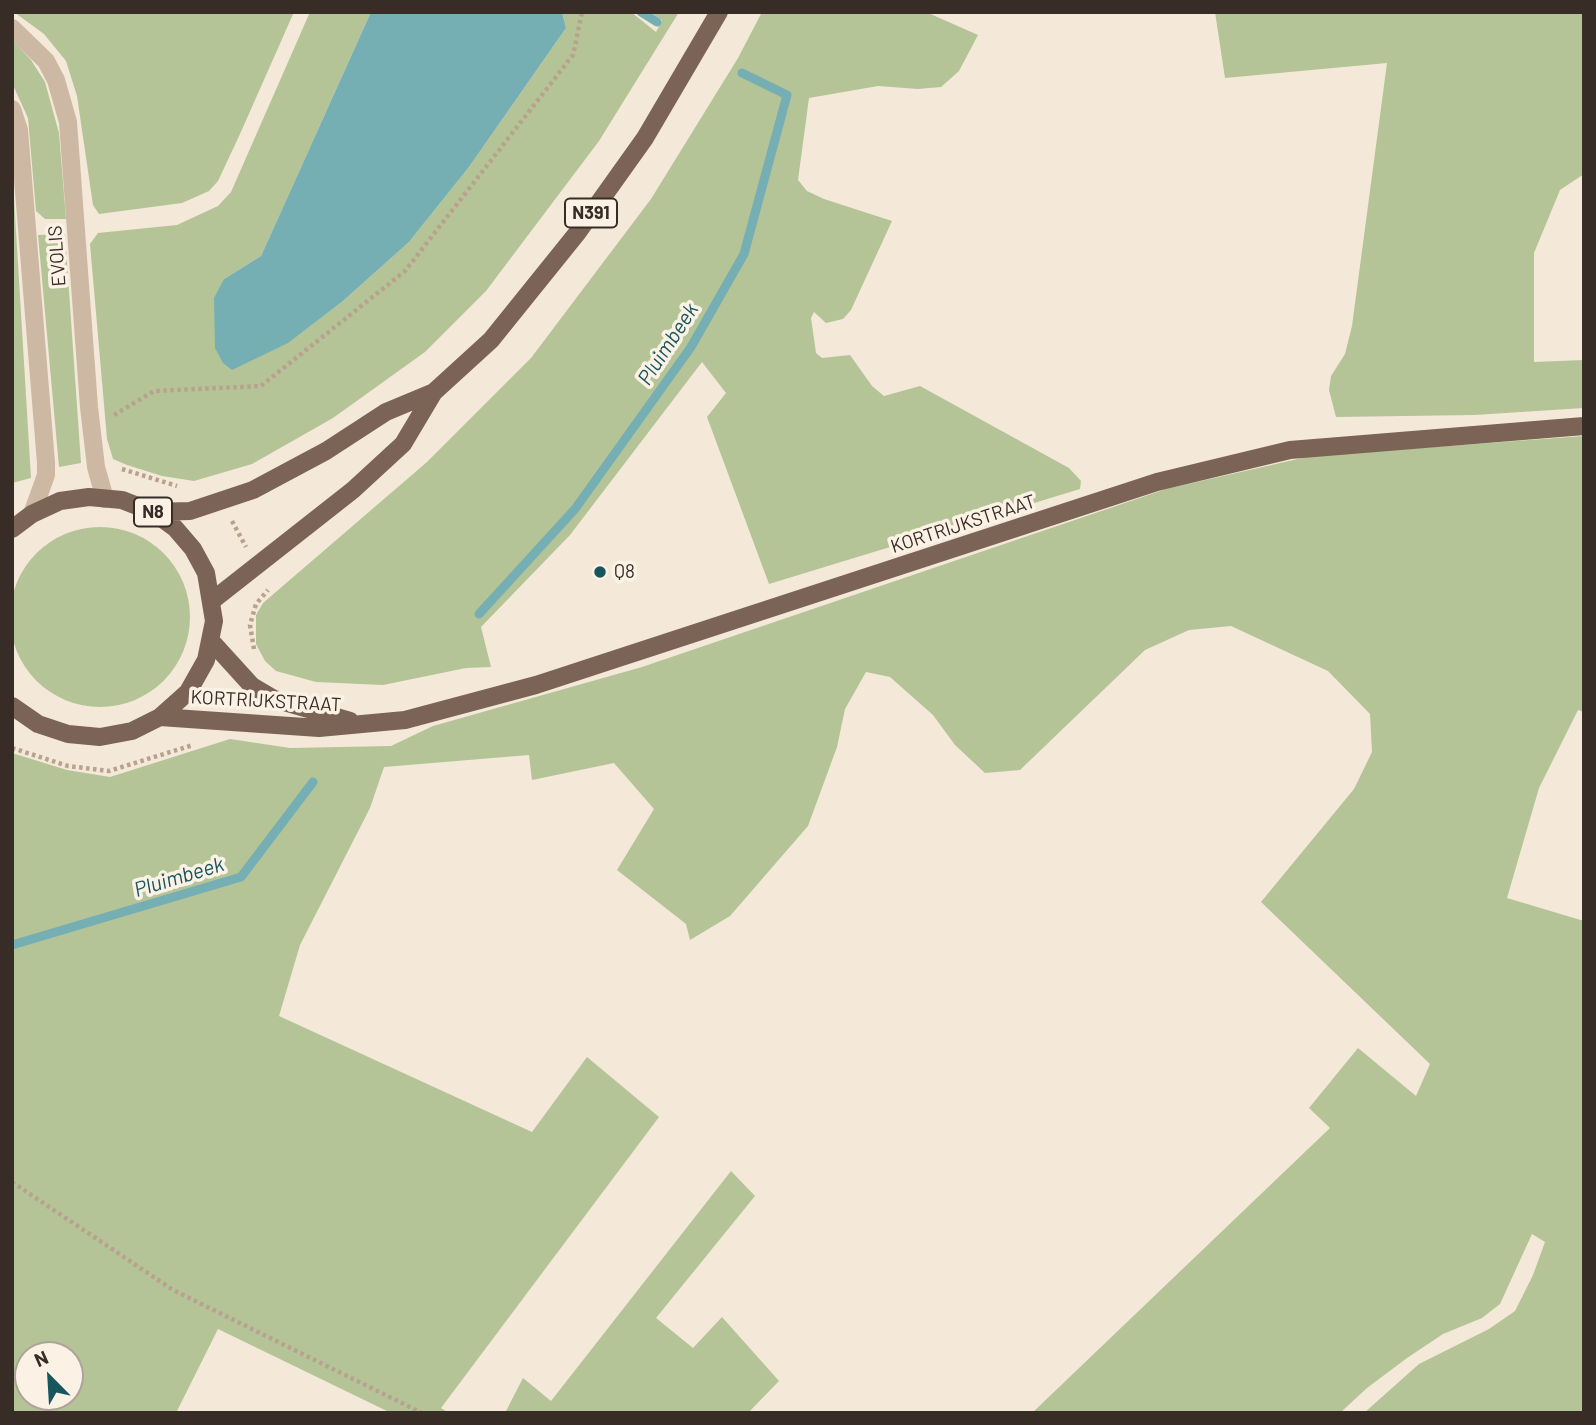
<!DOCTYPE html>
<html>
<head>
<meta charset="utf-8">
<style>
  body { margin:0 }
  #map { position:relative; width:1596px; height:1425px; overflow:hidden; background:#f4e8d9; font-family:Barlow,sans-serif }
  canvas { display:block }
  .frame { position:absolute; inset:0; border:14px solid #372c26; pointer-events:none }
  .north { position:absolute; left:14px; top:1341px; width:70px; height:70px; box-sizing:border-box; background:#fbf2e5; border:2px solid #ada399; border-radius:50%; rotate:336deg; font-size:19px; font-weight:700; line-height:28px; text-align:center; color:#372c26 }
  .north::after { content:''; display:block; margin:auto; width:24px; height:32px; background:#17565d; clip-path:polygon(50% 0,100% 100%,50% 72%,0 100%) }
</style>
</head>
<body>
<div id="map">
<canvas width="1596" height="1425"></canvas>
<div class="frame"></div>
<div class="north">N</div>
</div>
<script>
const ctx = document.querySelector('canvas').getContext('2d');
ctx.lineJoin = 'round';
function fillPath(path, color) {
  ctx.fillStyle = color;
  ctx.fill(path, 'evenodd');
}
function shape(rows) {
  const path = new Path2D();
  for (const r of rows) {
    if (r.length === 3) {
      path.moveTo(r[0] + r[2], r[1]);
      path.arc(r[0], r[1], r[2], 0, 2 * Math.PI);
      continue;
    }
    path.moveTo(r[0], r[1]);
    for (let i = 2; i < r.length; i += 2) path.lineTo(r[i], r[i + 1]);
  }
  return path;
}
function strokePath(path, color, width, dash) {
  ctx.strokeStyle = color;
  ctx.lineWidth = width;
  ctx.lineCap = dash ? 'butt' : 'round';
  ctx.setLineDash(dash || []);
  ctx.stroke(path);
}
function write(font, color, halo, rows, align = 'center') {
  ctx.font = font + ' Barlow,sans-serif';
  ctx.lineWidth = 7;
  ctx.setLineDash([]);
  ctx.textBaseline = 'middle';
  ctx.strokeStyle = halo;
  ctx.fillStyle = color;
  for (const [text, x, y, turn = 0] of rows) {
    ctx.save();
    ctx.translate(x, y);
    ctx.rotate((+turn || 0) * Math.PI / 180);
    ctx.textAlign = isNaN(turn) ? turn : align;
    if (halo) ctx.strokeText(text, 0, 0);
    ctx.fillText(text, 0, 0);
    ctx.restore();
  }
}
const green = shape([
  [14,12,294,12,240,134,218,181,209,191,182,203,99,214,93,205,77,96,66,61,44,34],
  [310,12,371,12,261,256,224,279,287,343,343,301,409,242,469,167,566,28,562,12,631,12,656,32,662,20,650,12,679,12,599,141,486,291,425,352,333,418,252,464,194,481,162,476,127,465,113,459,107,439,90,244,98,233,177,225,218,206,231,192],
  [762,12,926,12,978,35,959,71,941,87,918,89,878,86,809,98,798,180,807,191,824,199,892,221,851,310,843,319,826,323,814,312,811,318,816,353,822,358,850,355,872,386,884,396,920,386,1069,468,1081,481,1080,489,769,584,707,417,726,393,702,362,570,535,481,627,491,667,466,668,383,685,316,682,276,671,265,661,256,644,256,615,263,603,427,462,531,358,651,199,738,58],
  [1215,12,1584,12,1584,174,1560,190,1534,253,1534,362,1584,360,1584,408,1474,415,1336,417,1329,390,1331,376,1345,354,1352,326,1387,63,1225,78],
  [12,40,31,60,45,82,59,133,66,219,45,219,36,211,28,118,12,83],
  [12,165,31,478,12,483],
  [65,234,81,463,59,467,38,235],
  [1584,436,1584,712,1578,710,1539,788,1507,898,1584,921,1584,1413,1364,1413,1419,1364,1489,1329,1515,1311,1533,1275,1545,1242,1532,1234,1500,1304,1482,1318,1443,1334,1407,1358,1367,1388,1340,1413,1032,1413,1330,1128,1309,1108,1358,1048,1416,1096,1430,1064,1261,902,1354,789,1372,752,1370,714,1328,671,1231,626,1189,630,1145,650,1020,770,985,773,955,745,933,715,890,677,866,672,845,709,837,747,808,826,730,916,690,940,686,924,617,870,654,809,614,763,532,780,529,755,384,767,370,808,300,945,279,1016,532,1132,587,1057,659,1117,441,1408,449,1413,391,1413,218,1329,176,1413,12,1413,12,753,67,770,110,777,230,739,290,748,391,746,433,726,642,667,1166,489,1311,456],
  [28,1355,70,1355,70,1397,28,1397],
  [100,617,90],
  [731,1171,755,1196,656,1318,693,1348,722,1317,779,1381,748,1413,505,1413,523,1378,551,1401]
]);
const water = shape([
  [371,12,562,12,566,28,469,167,409,242,343,301,288,343,232,370,223,363,215,348,214,298,224,279,261,256]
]);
const stream = shape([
  [641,12,657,22],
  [479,614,575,509,691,347,744,254,787,95,742,73],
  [12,945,241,877,313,782]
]);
const path = shape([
  [114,415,154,391,261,386,405,271,573,55,582,12],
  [122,469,177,486],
  [232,521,246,547],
  [254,649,250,625,256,604,268,590],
  [12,748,68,766,109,771,193,745],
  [12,1182,173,1290,422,1413]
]);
const minor = shape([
  [12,28,46,61,56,80,68,122,89,407,96,467,105,499],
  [12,109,19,130,46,463,46,475,32,514]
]);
const major = shape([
  [153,512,190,511,253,490,326,451,386,412,434,392],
  [12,529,32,514,60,501,89,497,122,500,153,512,175,528,193,549,206,573,214,621,206,660,188,692,160,717,132,731,100,737,68,734,38,724,12,706],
  [213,600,353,490,403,444,434,392,491,340,578,232,645,138,719,12],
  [212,642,252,686,274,699,350,721],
  [160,717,319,728,405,720,536,685,1157,482,1290,450,1584,426]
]);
const markers = [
  [600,572,7,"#17565d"]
];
const shields = [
  [591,213,52],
  [153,512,38]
];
const shieldNames = [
  ["N391",591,213],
  ["N8",153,512]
];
const streetNames = [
  ["EVOLIS",57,256,-94],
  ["KORTRIJKSTRAAT",963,524,-18],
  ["KORTRIJKSTRAAT",266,701,3]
];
const poiNames = [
  ["Q8",614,572]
];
const waterNames = [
  ["Pluimbeek",668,344,-57],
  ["Pluimbeek",179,877,-17]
];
fillPath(green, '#b4c497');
fillPath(water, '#75afb4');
strokePath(stream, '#75afb4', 9);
strokePath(path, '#b9a28d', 4.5, [3.5, 3.5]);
strokePath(minor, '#cdb8a3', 18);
strokePath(major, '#7b6355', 18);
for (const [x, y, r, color] of markers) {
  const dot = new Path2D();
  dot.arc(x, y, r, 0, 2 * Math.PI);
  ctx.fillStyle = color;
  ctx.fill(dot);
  strokePath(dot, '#fbf2e5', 2.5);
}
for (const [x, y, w] of shields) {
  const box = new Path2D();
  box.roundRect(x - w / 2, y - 14.5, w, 29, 5);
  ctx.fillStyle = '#fbf2e5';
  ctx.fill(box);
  strokePath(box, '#372c26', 2);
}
write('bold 18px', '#372c26', null, shieldNames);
write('19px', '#372c26', '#fbf2e5', streetNames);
write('19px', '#372c26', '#fbf2e5', poiNames, 'left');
write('italic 21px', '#17565d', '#fbf2e5', waterNames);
</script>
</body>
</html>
